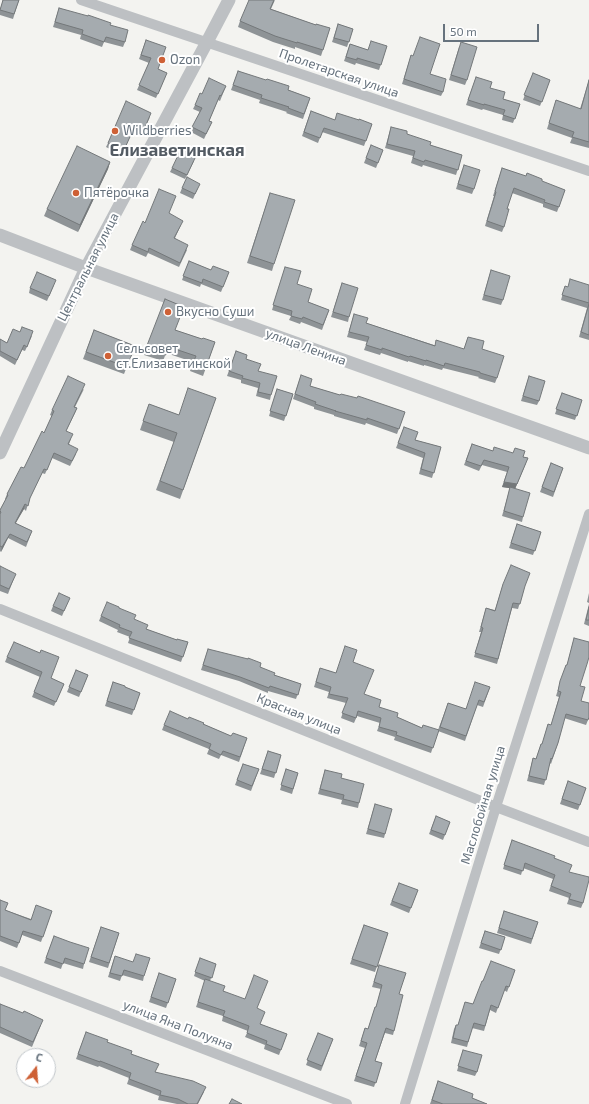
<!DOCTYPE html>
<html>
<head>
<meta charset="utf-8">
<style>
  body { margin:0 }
  #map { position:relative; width:589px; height:1104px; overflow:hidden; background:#f3f3f0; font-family:"Exo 2",sans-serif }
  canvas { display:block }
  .north { position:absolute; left:16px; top:1048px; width:40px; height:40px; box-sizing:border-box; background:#fff; border:1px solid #c2c7cb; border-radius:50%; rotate:17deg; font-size:11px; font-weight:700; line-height:16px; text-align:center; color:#66727d }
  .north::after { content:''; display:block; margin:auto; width:14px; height:18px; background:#ce6035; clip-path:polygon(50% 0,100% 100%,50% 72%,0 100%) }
  .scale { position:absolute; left:443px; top:24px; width:96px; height:18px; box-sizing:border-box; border:2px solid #66727d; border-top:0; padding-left:5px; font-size:12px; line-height:14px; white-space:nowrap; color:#66727d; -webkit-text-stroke:3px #fff; paint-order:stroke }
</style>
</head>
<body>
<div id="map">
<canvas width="589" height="1104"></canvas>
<div class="north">С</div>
<div class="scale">50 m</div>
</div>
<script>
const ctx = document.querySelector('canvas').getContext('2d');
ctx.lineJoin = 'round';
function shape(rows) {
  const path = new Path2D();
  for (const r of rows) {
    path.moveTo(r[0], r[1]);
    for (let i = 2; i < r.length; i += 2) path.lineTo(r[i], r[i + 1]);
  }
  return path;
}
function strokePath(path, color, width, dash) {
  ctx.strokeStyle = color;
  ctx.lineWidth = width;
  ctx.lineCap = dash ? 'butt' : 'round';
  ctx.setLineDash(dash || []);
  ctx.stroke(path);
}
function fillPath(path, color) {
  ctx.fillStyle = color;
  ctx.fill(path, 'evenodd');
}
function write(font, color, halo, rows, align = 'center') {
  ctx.font = font + ' "Exo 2",sans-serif';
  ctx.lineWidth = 4;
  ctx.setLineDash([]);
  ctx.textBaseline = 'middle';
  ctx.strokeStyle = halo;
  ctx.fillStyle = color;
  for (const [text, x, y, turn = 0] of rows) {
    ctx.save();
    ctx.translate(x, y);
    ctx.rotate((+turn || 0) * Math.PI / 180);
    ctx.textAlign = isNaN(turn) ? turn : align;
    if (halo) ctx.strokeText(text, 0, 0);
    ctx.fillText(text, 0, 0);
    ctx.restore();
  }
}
const minor = shape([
  [81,0,589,171],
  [0,609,496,807,589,842],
  [0,971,347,1104],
  [405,1104,496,807,589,514]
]);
const tertiary = shape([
  [0,235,86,268,589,448],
  [0,453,86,268,207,42,229,0]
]);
const wall = shape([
  [3,0,19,0,13,19,0,15,0,10],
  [275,0,271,9,316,25,330,28,321,56,295,47,295,49,273,42,238,27,240,21],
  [59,8,110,25,125,42,123,47,104,42,102,47,80,39,81,35,53,27],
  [338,24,353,29,347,47,332,42],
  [146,40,158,69,167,73,156,98,137,90,149,63,139,59],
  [350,44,368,50,387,46,379,70,356,63,355,65,344,61],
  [459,47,467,80,465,85,449,80],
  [411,55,430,74,443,92,441,96,402,84],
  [238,71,310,98,303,119,286,113,287,112,259,103,260,100,231,90],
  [533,73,550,80,540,106,523,100],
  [476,77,490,88,503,99,520,104,513,123,502,120,503,115,483,109,482,110,466,105],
  [589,80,589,148,570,143,572,138,547,129,556,100,580,109],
  [226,86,220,101,218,100,209,121,212,122,204,139,191,132,200,112,193,109,195,105,202,94],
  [311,111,335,120,359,120,372,124,364,146,322,132,318,143,302,136],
  [150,117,141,136,132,132,122,155,106,147,108,143],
  [391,127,430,145,462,155,456,175,423,165,422,167,411,163,413,156,385,148],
  [371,145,383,150,376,168,364,163],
  [194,161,185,179,170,172,172,168],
  [110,162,108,169,78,232,44,216,47,209],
  [502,168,565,190,557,212,543,207,543,204,512,193,507,209,504,227,502,232,485,226,494,196,493,196],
  [462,170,474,189,472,194,456,189],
  [182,188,198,188,193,199,180,193],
  [270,193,274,264,272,271,247,263],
  [169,213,181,225,175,238,187,250,179,267,148,253,146,257,130,250,132,245,145,223],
  [189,261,211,270,229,272,221,292,201,284,200,287,182,280],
  [285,267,308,302,329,310,322,330,301,322,300,324,289,320,291,316,272,310],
  [491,270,503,300,501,305,482,300],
  [342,283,349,317,348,322,331,317],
  [54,285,47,301,29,293,30,288],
  [589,285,589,340,579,337,587,308,561,300,565,286,567,287],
  [165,299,175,330,202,339,215,342,203,376,190,371,193,362,166,353,163,361,144,355],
  [354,314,366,323,434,345,464,349,468,337,482,349,497,378,495,383,478,378,479,377,443,368,442,370,424,365,424,366,408,361,408,362,381,353,380,355,364,350,367,342,347,337],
  [94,330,135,346,124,374,83,359],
  [32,336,25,351,22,350,15,365,0,356,0,339,7,343],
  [236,351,258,371,271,395,270,400,256,396,258,388,241,383,241,380,227,376],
  [301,375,310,386,340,395,405,412,397,434,366,423,365,425,334,416,334,415,314,409,314,407,293,399],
  [529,376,539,401,537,405,521,401],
  [84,389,75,407,77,408,75,413,66,431,71,439,69,444,76,454,70,466,52,458,45,474,42,473,29,500,26,511,24,509,15,523,32,531,26,547,8,538,1,552,0,551,0,510,6,499,5,499,7,494,24,468,44,433,52,416,50,415,52,410],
  [277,389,293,394,284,421,269,416],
  [562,393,582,400,575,420,555,414],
  [216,398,180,499,156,490,174,442,140,430,149,404,179,415],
  [404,427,415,440,441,447,432,478,419,474,423,458,396,448],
  [472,444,493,451,528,458,515,489,523,517,522,522,502,516,510,488,502,487,507,472,482,465,479,471,464,465],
  [551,463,563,468,553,497,540,492],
  [517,524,541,532,533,555,509,548],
  [0,566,14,578,8,594,0,591],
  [503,584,524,589,518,609,512,608,497,664,474,657,481,632,479,632,486,608,495,610],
  [589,593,589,603,587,602],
  [68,602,62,616,51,611,53,606],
  [589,604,589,626,584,624],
  [119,608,146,629,177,640,188,642,181,662,128,643,130,637,117,632,118,630,99,621,101,616],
  [574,638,581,701,588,720,586,725,564,718,558,743,551,764,550,763,544,785,527,781,533,758,536,759,541,744,542,744,548,724,551,725,559,697,556,696,559,686,566,665,567,665],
  [208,649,260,667,274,675,301,684,296,699,268,691,268,693,239,681,201,670],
  [40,653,51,678,64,684,54,706,32,697,40,677,5,662,7,657],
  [353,662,364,695,379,707,397,717,422,728,438,730,448,703,465,709,490,687,483,707,477,705,465,741,438,731,431,753,394,740,395,737,377,731,380,723,357,716,354,723,341,718,346,703,327,698,329,692,314,687,320,668,336,673],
  [76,670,88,675,79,697,67,692],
  [113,682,140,693,132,715,105,706],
  [188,719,203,724,231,736,247,738,239,762,221,755,219,759,207,754,209,749,162,730,164,725],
  [268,751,281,755,274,778,260,774],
  [243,764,259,769,251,791,235,785],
  [286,769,298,773,292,794,280,790],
  [325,770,341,778,359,803,358,808,341,804,342,800,318,794],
  [568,781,586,788,578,810,560,804],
  [375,804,385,834,384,838,366,834],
  [436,816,450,822,443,840,429,834],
  [512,840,554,858,569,872,583,903,581,908,567,904,569,898,549,891,553,879,523,868,521,875,503,869],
  [399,883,418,890,409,913,390,905],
  [0,900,5,910,31,919,52,911,41,942,22,935,17,948,0,941],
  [504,911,538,922,531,944,497,933],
  [364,925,388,933,375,972,350,964],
  [101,927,119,933,108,968,89,962],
  [485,931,505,937,499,954,479,948],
  [54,936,84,964,83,969,63,963,61,969,44,963],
  [115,956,144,976,143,981,122,975,120,981,108,977],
  [200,958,216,964,210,981,223,991,257,1009,260,1024,287,1034,279,1055,264,1049,265,1045,245,1037,248,1031,222,1021,223,1016,196,1007,205,981,194,976],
  [379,965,399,994,394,1031,393,1035,385,1033,375,1061,382,1063,374,1087,354,1081,365,1048,359,1046,365,1028,368,1029,375,1007,376,1007,381,989,372,987],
  [515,970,507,992,504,990,496,1013,490,1010,484,1031,472,1028,467,1047,451,1043,454,1029,456,1025,458,1025,465,1002,473,1004,483,981],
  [159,973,176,979,166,1008,149,1002],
  [0,1004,41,1025,32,1047,0,1033],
  [86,1032,107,1042,131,1054,155,1072,204,1092,198,1104,177,1104,158,1100,159,1096,127,1084,129,1078,99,1066,98,1067,76,1059],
  [318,1033,333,1039,321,1071,306,1065],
  [463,1050,477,1072,475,1076,457,1071],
  [438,1081,472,1098,487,1104,430,1104]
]);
const shadedWall = shape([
  [110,162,108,169,78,232,80,225],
  [526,463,515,489,502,487,504,482],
  [25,504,24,509,13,528,15,523],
  [10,534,1,552,2,547]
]);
const building = shape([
  [3,0,19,0,14,14,0,10,3,0],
  [249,0,274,0,270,9,316,25,316,24,330,28,323,50,297,42,297,43,275,36,240,21,249,0],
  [59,8,88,16,88,15,111,23,110,25,128,30,125,42,106,37,104,42,82,34,83,30,55,22,59,8],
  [338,24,353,29,349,42,334,38,338,24],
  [420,37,440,44,430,74,446,79,443,92,404,79,411,55,413,56,420,37],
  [146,40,166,47,158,69,167,73,158,94,139,85,151,58,141,55,146,40],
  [371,41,387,46,381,65,357,58,357,60,346,57,350,44,368,50,371,41],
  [461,42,477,47,467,80,451,75,461,42],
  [238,71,266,80,267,79,289,86,288,90,310,98,304,114,288,108,289,107,261,98,262,95,233,85,238,71],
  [533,73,550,80,542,102,524,95,533,73],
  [476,77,492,82,490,88,505,92,503,99,520,104,515,119,503,115,505,110,484,104,484,105,468,100,476,77],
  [209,78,226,86,221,96,220,95,209,121,212,122,206,134,192,127,202,108,195,105,200,93,202,94,209,78],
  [589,80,589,142,572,137,574,132,549,123,556,100,581,109,589,80],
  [126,101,151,113,143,132,134,128,124,150,108,143,126,101],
  [311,111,335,120,337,113,359,120,359,119,372,124,366,141,324,128,320,138,304,132,311,111],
  [391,127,407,131,407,134,431,142,430,145,462,155,458,170,425,160,424,162,413,158,415,151,387,144,391,127],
  [371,145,383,150,378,163,366,158,371,145],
  [77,146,110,162,80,225,47,209,77,146],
  [181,149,196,156,187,175,172,168,181,149],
  [464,165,480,170,474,189,458,184,464,165],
  [502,168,526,176,527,173,542,179,542,181,565,190,559,207,544,202,545,200,514,188,507,209,509,209,504,227,487,221,496,192,495,191,502,168],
  [187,177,200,184,195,194,182,188,187,177],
  [159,189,176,196,169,213,183,221,174,238,188,245,180,263,149,248,148,252,132,245,143,221,145,223,159,189],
  [270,193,295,200,274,264,250,256,270,193],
  [189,261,211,270,213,266,229,272,223,287,203,279,202,283,183,276,189,261],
  [285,267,301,271,297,284,312,289,308,302,329,310,323,325,303,317,302,319,291,316,292,311,273,305,285,267],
  [491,270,510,276,503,300,484,295,491,270],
  [37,272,56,280,49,296,30,288,37,272],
  [570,279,589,285,589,303,562,295,565,286,568,287,570,279],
  [342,283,358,288,349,317,333,312,342,283],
  [165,299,184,307,175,330,202,339,203,338,215,342,205,370,192,365,196,356,169,347,166,355,146,348,165,299],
  [589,304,589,335,581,332,589,304],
  [354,314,368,318,366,323,435,346,436,340,464,349,468,337,484,341,482,349,504,356,497,378,480,373,480,372,445,363,444,366,426,360,426,361,410,356,409,357,382,348,382,350,366,345,369,337,349,332,354,314],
  [22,327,33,331,27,347,24,345,17,360,0,351,0,339,7,343,13,329,20,332,22,327],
  [94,330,135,346,127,367,86,352,94,330],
  [236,351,247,355,246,359,261,364,258,371,277,376,271,395,258,392,260,383,242,378,243,376,229,371,236,351],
  [301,375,312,379,310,386,340,395,341,394,357,398,358,396,405,412,399,429,367,418,367,420,335,411,336,411,315,404,316,402,295,394,301,375],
  [68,376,85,384,74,407,77,408,66,431,73,434,68,444,78,449,72,461,54,453,47,470,44,469,30,498,28,506,25,504,15,523,32,531,27,542,10,534,2,547,0,546,0,514,1,512,0,511,0,510,8,495,7,494,21,467,24,468,42,431,44,433,54,411,52,410,68,376],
  [529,376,545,381,539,401,523,396,529,376],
  [188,388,216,398,183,490,160,481,177,433,143,421,149,404,179,415,188,388],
  [277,389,293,394,286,416,270,411,277,389],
  [562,393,582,400,577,416,556,409,562,393],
  [404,427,418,432,415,440,441,447,434,473,421,469,425,453,398,443,404,427],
  [472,444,493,451,494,447,513,453,515,448,525,451,523,457,528,458,517,484,504,482,509,467,484,460,481,466,466,461,472,444],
  [551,463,563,468,554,492,542,487,551,463],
  [510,487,530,493,523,517,504,511,510,487],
  [517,524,541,532,535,551,511,543,517,524],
  [511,565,530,573,525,586,520,604,513,603,498,659,475,653,483,628,481,627,486,608,495,611,503,584,511,565],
  [0,566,16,574,9,589,0,585,0,566],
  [59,593,70,598,64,611,53,606,59,593],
  [107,602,119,607,119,608,136,615,134,619,148,625,146,629,177,640,177,639,188,642,183,657,129,638,132,632,119,627,120,625,101,616,107,602],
  [589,607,589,620,586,620,589,607],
  [574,638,589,642,589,657,587,664,580,686,585,687,581,701,589,703,589,717,588,720,566,714,558,743,552,759,551,758,546,780,529,776,533,758,536,759,541,744,542,744,548,724,551,725,561,692,558,691,560,681,566,665,567,665,574,638],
  [14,642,40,653,41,650,59,657,51,678,64,684,56,702,34,692,42,672,7,657,14,642],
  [345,646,357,650,353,662,374,670,364,694,381,700,379,707,398,713,397,717,422,728,423,725,439,730,433,748,396,735,397,732,379,727,381,718,358,711,356,718,342,713,348,698,329,694,331,687,316,682,320,668,336,673,345,646],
  [208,649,248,659,248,658,261,663,260,667,275,673,274,675,301,684,298,695,270,686,269,688,240,677,203,665,208,649],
  [76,670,88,675,81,692,69,687,76,670],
  [113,682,125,686,125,687,140,693,134,710,107,701,113,682],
  [475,682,490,687,484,702,479,700,466,736,440,727,448,703,466,709,475,682],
  [170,711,188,719,189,717,204,723,203,724,231,736,233,733,247,738,240,757,223,751,221,755,209,749,211,744,164,725,170,711],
  [268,751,281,755,276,773,262,769,268,751],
  [243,764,259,769,252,786,237,780,243,764],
  [286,769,298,773,293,789,281,785,286,769],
  [325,770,342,774,341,778,364,784,359,803,343,799,344,795,320,789,325,770],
  [568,781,586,788,580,805,562,799,568,781],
  [375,804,392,809,385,834,368,829,375,804],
  [436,816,450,822,445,835,431,830,436,816],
  [512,840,555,856,554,858,572,865,569,872,589,877,589,880,583,903,569,899,571,894,551,886,555,875,525,863,523,871,504,865,512,840],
  [399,883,418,890,411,908,392,901,399,883],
  [0,900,8,903,5,910,31,920,36,905,52,911,43,937,23,931,19,943,0,936,0,900],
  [504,911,538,922,532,939,499,928,504,911],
  [364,925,388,933,377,967,352,959,364,925],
  [101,927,119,933,109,963,91,957,101,927],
  [485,931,505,937,501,950,481,943,485,931],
  [54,936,70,942,89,948,84,964,65,958,63,964,46,958,54,936],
  [136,954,150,958,144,976,124,970,122,976,110,973,115,956,133,962,136,954],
  [200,958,216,964,212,978,195,972,200,958],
  [491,961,515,970,509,987,506,986,498,1008,491,1005,485,1026,474,1023,468,1042,453,1038,456,1025,458,1025,465,1002,473,1004,482,981,483,981,491,961],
  [379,965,406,973,399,994,403,995,394,1031,386,1028,375,1061,382,1063,376,1083,356,1076,367,1043,361,1041,365,1028,368,1029,375,1007,376,1007,382,985,374,982,379,965],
  [159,973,176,979,168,1003,151,997,159,973],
  [254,975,268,981,257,1008,265,1012,260,1024,287,1034,281,1050,266,1044,267,1041,247,1033,249,1026,223,1016,225,1011,198,1002,205,979,225,986,223,991,245,999,254,975],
  [0,1004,23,1013,24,1011,43,1020,33,1042,0,1027,0,1004],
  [86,1032,108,1040,107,1042,132,1051,131,1054,159,1064,155,1072,193,1081,206,1087,197,1104,188,1104,178,1099,160,1095,161,1091,129,1079,131,1073,100,1061,100,1062,78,1054,86,1032],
  [318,1033,333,1039,322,1066,307,1060,318,1033],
  [463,1050,482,1055,477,1072,458,1066,463,1050],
  [438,1081,473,1094,472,1098,487,1104,443,1104,432,1100,438,1081],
  [232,1099,242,1104,229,1104,232,1099]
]);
const markers = [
  [162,60,4,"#ce6035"],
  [115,131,4,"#ce6035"],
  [76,193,4,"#ce6035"],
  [168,312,4,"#ce6035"],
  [108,356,4,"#ce6035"]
];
const poiNames = [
  ["Ozon",170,60],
  ["Wildberries",123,131],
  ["Пятёрочка",84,193],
  ["Вкусно Суши",176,312],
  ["Сельсовет",116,349],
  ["ст.Елизаветинской",116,364]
];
const streetNames = [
  ["Пролетарская улица",339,73,19],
  ["Центральная улица",88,267,-63],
  ["улица Ленина",306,347,20],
  ["Красная улица",299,714,22],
  ["Маслобойная улица",483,805,-73],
  ["улица Яна Полуяна",178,1025,21]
];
const districtNames = [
  ["Елизаветинская",177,150]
];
strokePath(minor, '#bdc0c3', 10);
strokePath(tertiary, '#bdc0c3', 13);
fillPath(wall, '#8e9396');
fillPath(shadedWall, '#74787a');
fillPath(building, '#a5abaf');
strokePath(building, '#74787a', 1);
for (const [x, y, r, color] of markers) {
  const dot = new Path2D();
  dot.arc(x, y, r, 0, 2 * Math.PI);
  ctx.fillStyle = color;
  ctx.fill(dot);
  strokePath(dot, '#fff', 1.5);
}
write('13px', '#66727d', '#fff', poiNames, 'left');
write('13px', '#66727d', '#fff', streetNames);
write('bold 17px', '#535b63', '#fff', districtNames);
</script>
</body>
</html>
